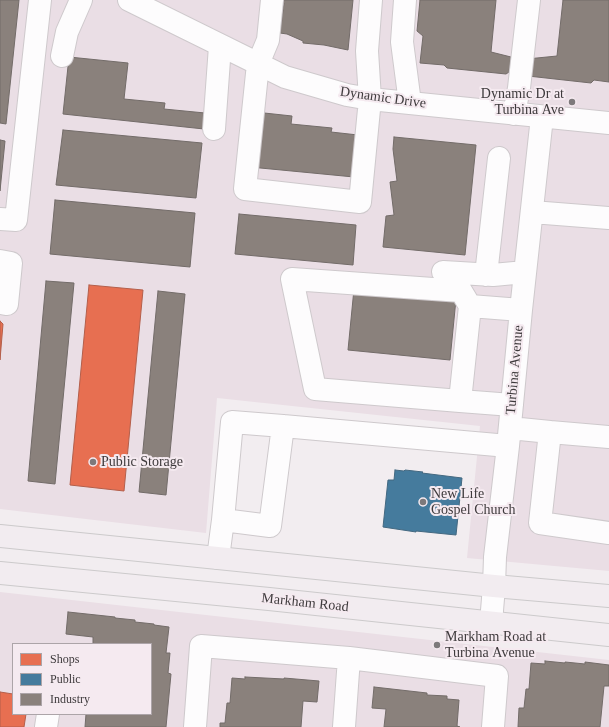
<!DOCTYPE html>
<html>
<head>
<meta charset="utf-8">
<style>
  body { margin:0 }
  #map { position:relative; width:609px; height:727px; overflow:hidden; background:#f2edf0; font-family:Georgia,serif }
  canvas { display:block }
  .legend { position:absolute; left:12px; top:643px; width:140px; height:72px; box-sizing:border-box; background:#f5eaf0; border:1px solid #aca4a8; margin:0; padding:5px 7px; list-style:none; font-size:12px; color:#3e3a3c }
  .legend li { display:flex; align-items:center; gap:8px; height:20px }
  .legend b { width:20px; border:1px solid #aca4a8 }
</style>
</head>
<body>
<div id="map">
<canvas width="609" height="727"></canvas>
<ul class="legend">
<li><b style="height:11px;background:#e76f51"></b>Shops</li>
<li><b style="height:11px;background:#457b9d"></b>Public</li>
<li><b style="height:11px;background:#8a817c"></b>Industry</li>
</ul>
</div>
<script>
const ctx = document.querySelector('canvas').getContext('2d');
ctx.lineJoin = 'round';
function fillPath(path, color) {
  ctx.fillStyle = color;
  ctx.fill(path, 'evenodd');
}
function shape(rows) {
  const path = new Path2D();
  for (const r of rows) {
    path.moveTo(r[0], r[1]);
    for (let i = 2; i < r.length; i += 2) path.lineTo(r[i], r[i + 1]);
  }
  return path;
}
function strokePath(path, color, width, dash) {
  ctx.strokeStyle = color;
  ctx.lineWidth = width;
  ctx.lineCap = dash ? 'butt' : 'round';
  ctx.setLineDash(dash || []);
  ctx.stroke(path);
}
function write(font, color, halo, rows, align = 'center') {
  ctx.font = font + ' Georgia,serif';
  ctx.lineWidth = 4;
  ctx.setLineDash([]);
  ctx.textBaseline = 'middle';
  ctx.strokeStyle = halo;
  ctx.fillStyle = color;
  for (const [text, x, y, turn = 0] of rows) {
    ctx.save();
    ctx.translate(x, y);
    ctx.rotate((+turn || 0) * Math.PI / 180);
    ctx.textAlign = isNaN(turn) ? turn : align;
    if (halo) ctx.strokeText(text, 0, 0);
    ctx.fillText(text, 0, 0);
    ctx.restore();
  }
}
const built = shape([
  [0,0,609,0,609,571,467,558,480,426,217,398,206,533,0,509],
  [0,592,609,660,609,727,0,727],
  [13,644,151,644,151,714,13,714]
]);
const shops = shape([
  [89,285,143,290,124,491,70,485,89,285],
  [0,321,3,324,0,360,0,321],
  [0,692,13,694,13,714,26,714,24,727,0,727,0,692]
]);
const public = shape([
  [395,470,404,471,405,470,423,472,422,473,462,478,456,535,416,531,416,532,383,527,388,480,394,480,395,470]
]);
const industry = shape([
  [0,0,19,0,6,124,0,123,0,0],
  [281,0,353,0,348,50,324,45,303,43,303,41,287,34,280,33,284,3,280,3,281,0],
  [420,0,496,0,491,52,511,57,509,72,506,74,447,68,444,65,420,63,423,36,417,31,420,0],
  [563,0,609,0,609,82,594,80,591,83,528,76,527,59,557,56,563,0],
  [69,57,128,63,124,99,165,103,164,109,205,113,204,129,63,114,69,57],
  [255,112,292,116,291,124,332,128,331,132,358,135,354,177,250,167,255,112],
  [63,130,202,143,196,198,56,185,63,130],
  [394,137,476,145,465,255,383,247,386,216,394,215,390,182,397,181,393,149,394,137],
  [0,140,5,141,0,191,0,140],
  [55,200,195,213,190,267,50,254,55,200],
  [239,214,356,225,353,265,235,254,239,214],
  [46,281,74,283,55,484,28,481,46,281],
  [354,289,456,299,450,360,348,350,354,289],
  [158,291,185,294,166,495,139,492,158,291],
  [68,612,115,617,115,618,135,620,135,622,154,624,154,625,169,627,166,653,170,653,168,673,171,674,166,727,85,727,86,714,151,714,151,644,93,644,93,637,66,634,68,612],
  [545,661,565,663,565,662,585,664,585,662,609,665,609,686,604,686,600,727,518,727,519,708,524,708,526,689,529,689,531,663,545,664,545,661],
  [245,677,284,679,284,678,319,681,317,702,303,701,301,727,220,727,220,723,225,723,227,703,230,703,232,678,245,679,245,677],
  [374,687,427,693,427,695,447,696,447,699,459,700,457,726,460,727,384,727,386,709,372,708,374,687]
]);
const minor = shape([
  [129,0,285,77,347,95,370,99,609,123],
  [272,0,268,40,258,64,245,189,360,202,370,99,367,51,371,0],
  [405,0,402,42,410,103],
  [62,56,67,32,81,0],
  [514,114,519,88,529,0],
  [214,129,220,46],
  [532,212,609,218],
  [0,219,16,220,40,0],
  [0,261,11,263,7,304,0,303],
  [443,272,493,275,525,272],
  [486,275,499,158],
  [460,401,315,389,292,279,461,291,470,306],
  [512,405,460,401,470,306,521,310],
  [283,426,270,526,223,520,232,422,283,426,508,446],
  [510,428,550,432],
  [609,437,550,432,540,523,609,533],
  [218,558,223,520],
  [491,623,494,586,495,557,508,446,521,310,542,117],
  [46,727,48,714],
  [195,727,201,646,349,658],
  [344,727,349,658,497,676,493,727]
]);
const major = shape([
  [0,536,494,586,609,596],
  [0,573,269,599,609,635]
]);
const markers = [
  [572,102,4,"#7d797b"],
  [93,462,4,"#7d797b"],
  [423,502,4,"#7d797b"],
  [437,645,4,"#7d797b"]
];
const poiNames = [
  ["Dynamic Dr at",564,94,"right"],
  ["Turbina Ave",564,110,"right"],
  ["Public Storage",101,462],
  ["New Life",431,494],
  ["Gospel Church",431,510],
  ["Markham Road at",445,637],
  ["Turbina Avenue",445,653]
];
const streetNames = [
  ["Dynamic Drive",383,98,8],
  ["Turbina Avenue",515,370,-85],
  ["Markham Road",305,603,6]
];
fillPath(built, '#eadee5');
fillPath(shops, '#e76f51');
strokePath(shops, '#b45f4b', 1);
fillPath(public, '#457b9d');
strokePath(public, '#436880', 1);
fillPath(industry, '#8a817c');
strokePath(industry, '#736c69', 1);
strokePath(minor, '#cec9cc', 24);
strokePath(major, '#cccacb', 24);
strokePath(minor, '#fdfcfd', 22);
strokePath(major, '#f2ecf0', 22);
for (const [x, y, r, color] of markers) {
  const dot = new Path2D();
  dot.arc(x, y, r, 0, 2 * Math.PI);
  ctx.fillStyle = color;
  ctx.fill(dot);
  strokePath(dot, '#f5eaf0', 1.5);
}
write('14px', '#3e3a3c', '#f5eaf0', poiNames, 'left');
write('14px', '#3e3a3c', '#f5eaf0', streetNames);
</script>
</body>
</html>
